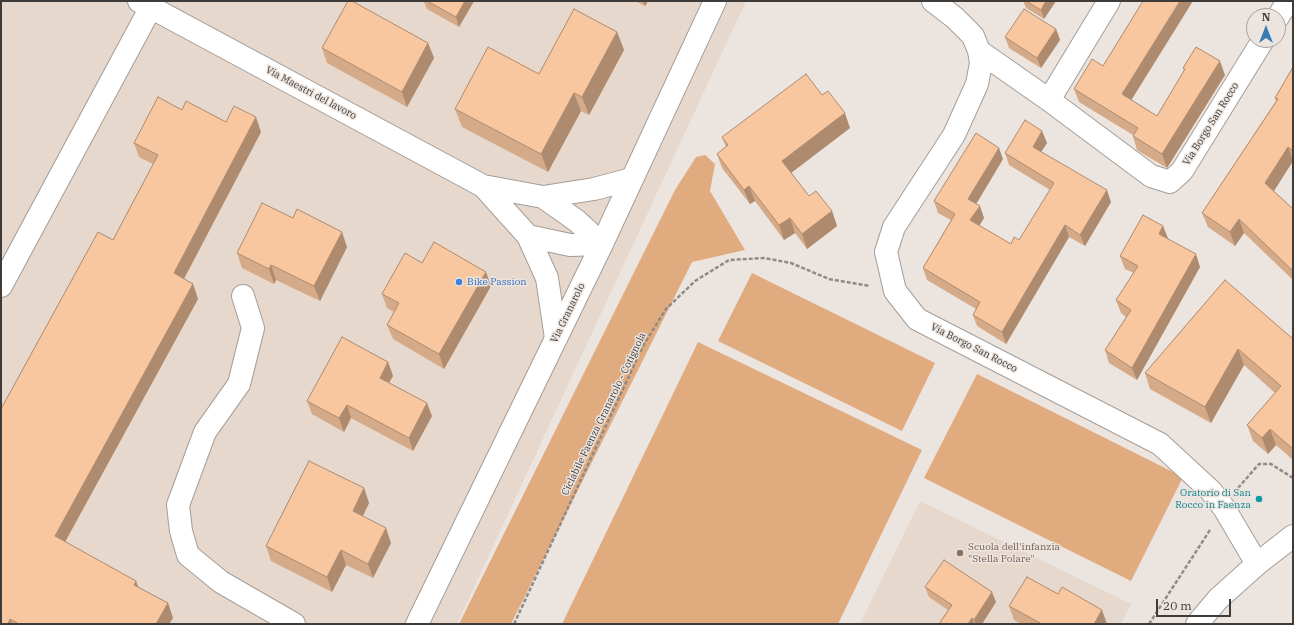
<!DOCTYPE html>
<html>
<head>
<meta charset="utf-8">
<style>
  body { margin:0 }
  #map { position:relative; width:1294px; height:625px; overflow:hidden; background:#ece4de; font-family:"IBM Plex Serif",serif }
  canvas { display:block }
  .frame { position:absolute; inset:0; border:2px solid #3f3b39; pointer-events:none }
  .north { position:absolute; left:1246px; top:8px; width:40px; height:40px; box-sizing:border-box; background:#ece4de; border:1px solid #a7a09c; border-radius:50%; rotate:0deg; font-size:11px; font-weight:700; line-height:16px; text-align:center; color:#3f3b39 }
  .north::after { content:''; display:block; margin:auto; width:14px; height:18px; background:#367bb1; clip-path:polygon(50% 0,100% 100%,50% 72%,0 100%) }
  .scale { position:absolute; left:1156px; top:599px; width:75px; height:18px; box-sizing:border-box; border:2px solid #3f3b39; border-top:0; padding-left:5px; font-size:12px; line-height:14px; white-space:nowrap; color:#3f3b39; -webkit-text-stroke:3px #ece4de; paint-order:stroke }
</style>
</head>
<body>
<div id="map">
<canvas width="1294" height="625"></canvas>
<div class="frame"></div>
<div class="north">N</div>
<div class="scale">20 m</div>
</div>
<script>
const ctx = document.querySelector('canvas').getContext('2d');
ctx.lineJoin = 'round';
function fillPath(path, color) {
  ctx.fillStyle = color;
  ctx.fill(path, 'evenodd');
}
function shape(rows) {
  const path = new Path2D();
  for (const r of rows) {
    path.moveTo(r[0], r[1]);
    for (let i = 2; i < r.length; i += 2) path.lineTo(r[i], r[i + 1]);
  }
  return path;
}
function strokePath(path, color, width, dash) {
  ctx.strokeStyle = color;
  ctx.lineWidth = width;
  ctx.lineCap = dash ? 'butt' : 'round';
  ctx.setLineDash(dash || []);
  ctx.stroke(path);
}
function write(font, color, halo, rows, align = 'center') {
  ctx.font = font + ' "IBM Plex Serif",serif';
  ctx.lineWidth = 3;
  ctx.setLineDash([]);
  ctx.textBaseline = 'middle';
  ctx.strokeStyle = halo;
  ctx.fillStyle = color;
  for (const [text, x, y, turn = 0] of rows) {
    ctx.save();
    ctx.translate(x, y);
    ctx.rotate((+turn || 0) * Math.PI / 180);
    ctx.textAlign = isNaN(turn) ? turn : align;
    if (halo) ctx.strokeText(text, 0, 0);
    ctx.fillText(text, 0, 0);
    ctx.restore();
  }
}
const built = shape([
  [1,1,746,1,457,624,1,624],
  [920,501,1131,604,1121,624,860,624]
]);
const green = shape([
  [705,155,715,164,710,191,745,250,692,262,511,624,459,624,675,190,696,157],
  [752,273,935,363,902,431,718,341],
  [698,342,922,450,838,624,562,624],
  [977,374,1183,477,1131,581,924,478]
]);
const path = shape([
  [1238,488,1259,464,1271,464,1293,478],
  [514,624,643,346,666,309,695,281,729,260,764,258,791,263,829,279,870,286],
  [1149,624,1210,530]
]);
const minor = shape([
  [139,1,483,186,543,197,594,189,632,179],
  [933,1,955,18,973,36,979,51,981,63,977,84,954,135,894,227,886,252,895,291,917,319,1160,444,1211,491,1224,508,1257,564],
  [1278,17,1288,1],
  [979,51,1049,100,1151,176,1170,182,1182,171,1263,40],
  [1049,100,1109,1],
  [483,186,528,236,547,278,556,338],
  [543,197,577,221,602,244],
  [528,236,570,245,602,244],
  [1,286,151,7],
  [243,296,253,328,239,384,205,432,178,505,181,531,188,555,221,582,294,624]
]);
const major = shape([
  [417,624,602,244,715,1],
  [1197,624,1218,599,1257,564,1293,536]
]);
const wall = shape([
  [422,1,474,1,459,27,427,9,424,2],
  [635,1,648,1,645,6],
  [1023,1,1056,1,1044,19,1026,8],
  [1056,29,1060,40,1041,68,1009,48,1005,37],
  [617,32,624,50,589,115,581,111,548,172,462,127,455,109,539,74],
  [428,43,434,58,407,107,327,63,322,48],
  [1293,67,1293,161,1274,191,1293,209,1293,280,1244,233,1235,246,1208,227,1202,213,1276,101,1275,98],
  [1183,68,1225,75,1167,168,1137,150,1133,136,1133,135,1079,102,1074,89,1132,100,1157,116,1184,71],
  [822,95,850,128,791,173,809,196,832,211,837,226,807,249,795,233,784,240,755,201,750,204,722,168,717,154,726,147,722,137],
  [182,110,261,132,184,279,193,284,198,299,65,542,138,587,168,603,173,618,169,624,1,624,113,240,153,164,139,157,134,143],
  [1042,131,1047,143,1041,152,1111,202,1085,246,1069,237,1006,344,977,326,973,315,976,309,927,280,923,268,951,220,938,213,934,201,1003,159,976,204,984,218,979,226,1011,244,1019,240,1050,190,1009,165,1005,153],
  [1163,226,1168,238,1200,267,1137,380,1109,363,1105,350,1126,317,1121,313,1116,300,1134,273,1125,269,1120,256],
  [347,247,320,301,276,280,274,284,242,268,237,253],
  [422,263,491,286,444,369,393,339,387,325,394,312,387,308,382,294],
  [1225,280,1293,339,1293,460,1276,445,1268,454,1253,441,1247,425,1275,393,1244,365,1211,423,1150,389,1145,373],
  [388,362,393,376,389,383,432,416,413,451,351,418,344,432,312,414,307,401],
  [364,488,369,503,363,516,391,543,373,578,346,565,332,592,271,561,266,546],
  [925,587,996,602,982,624,939,624,948,610,929,597],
  [1009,606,1107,624,1021,624,1014,620]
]);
const shadedWall = shape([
  [465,1,474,1,459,27,456,17],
  [643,1,648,1,645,6],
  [1046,1,1056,1,1044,19,1041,10],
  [1180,1,1193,1,1127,107,1122,94],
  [1056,29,1060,40,1041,68,1037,58],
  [617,32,624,50,589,115,582,97],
  [428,43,434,58,407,107,402,92],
  [1220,61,1225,75,1167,168,1162,154],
  [574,93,581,111,548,172,541,154],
  [845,113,850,128,787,176,782,161],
  [256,117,261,132,179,288,174,273],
  [1042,131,1047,143,1037,158,1033,147],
  [1288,147,1293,161,1270,197,1265,183],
  [999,148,1003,159,972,211,968,199],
  [749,186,755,201,750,204,744,190],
  [1107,190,1111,202,1085,246,1080,235],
  [980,206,984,218,975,232,970,220],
  [832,211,837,226,807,249,802,234],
  [790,218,795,233,784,240,779,225],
  [1239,219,1244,233,1235,246,1230,232],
  [1065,225,1069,237,1006,344,1002,332],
  [1163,226,1168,239,1159,234],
  [342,232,347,247,320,301,314,286],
  [1196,254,1200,267,1137,380,1132,368],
  [271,265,276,280,274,284,269,269],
  [486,272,491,286,444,369,439,354],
  [193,284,198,299,60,551,55,536],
  [1238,349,1244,365,1211,423,1205,407],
  [388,362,393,376,384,391,380,378],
  [427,403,432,416,413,451,409,438],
  [347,405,351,418,344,432,339,418],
  [1270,429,1276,445,1268,454,1262,438],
  [364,488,369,503,358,526,353,511],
  [386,528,391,543,373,578,368,564],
  [341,550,346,565,332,592,327,577],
  [136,581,142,596,134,585],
  [992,592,996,602,982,624,976,624,974,620],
  [168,603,173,618,169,624,156,624],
  [1102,610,1107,624,1094,624],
  [972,618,974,624,968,624],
  [10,619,12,624,8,624]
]);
const building = shape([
  [348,1,352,1,428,43,402,92,322,48,348,1],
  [427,1,465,1,456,17,427,1],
  [1026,1,1046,1,1041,10,1026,1],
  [1143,1,1180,1,1122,94,1157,116,1185,69,1183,68,1196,47,1220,61,1162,154,1133,136,1138,128,1074,89,1092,59,1103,66,1143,1],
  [574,9,617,32,582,97,574,93,541,154,455,109,488,47,539,74,574,9],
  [1024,9,1056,29,1037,58,1005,37,1024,9],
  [1293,67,1293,151,1288,147,1265,183,1293,209,1293,271,1239,219,1230,232,1202,213,1278,99,1275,98,1293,67],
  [806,74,822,95,828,91,845,113,782,161,809,196,816,191,832,211,802,234,790,218,779,225,749,186,744,190,717,154,728,145,722,137,806,74],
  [158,97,182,110,186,101,226,122,234,106,256,117,174,273,193,284,55,536,136,581,134,585,168,603,156,624,19,624,10,619,8,624,1,624,1,409,98,232,113,240,158,155,134,143,158,97],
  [1025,120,1042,131,1033,147,1107,190,1080,235,1065,225,1002,332,973,315,980,302,923,268,955,214,934,201,976,133,999,148,968,199,980,206,970,220,1011,244,1014,237,1019,240,1054,183,1005,153,1025,120],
  [262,203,293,218,297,209,342,232,314,286,271,265,269,269,237,253,262,203],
  [1143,215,1163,226,1159,234,1196,254,1132,368,1105,350,1131,310,1116,300,1138,266,1120,256,1143,215],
  [434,242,486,272,439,354,387,325,399,303,382,294,405,253,422,263,434,242],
  [1225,280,1293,339,1293,449,1270,429,1262,438,1247,425,1281,386,1238,349,1205,407,1145,373,1225,280],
  [342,337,388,362,380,378,427,403,409,438,347,405,339,418,307,401,342,337],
  [309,461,364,488,353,511,386,528,368,564,341,550,327,577,266,546,309,461],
  [944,560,992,592,974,620,972,618,968,624,939,624,952,605,925,587,944,560],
  [1027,577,1058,594,1062,587,1102,610,1094,624,1042,624,1009,606,1027,577]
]);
const markers = [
  [459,282,4,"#3f7fe0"],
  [1259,499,4,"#0f9aa8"],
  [960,553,4,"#8d6e63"]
];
const streetNames = [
  ["Via Maestri del lavoro",311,93,28],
  ["Via Borgo San Rocco",1211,124,-58],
  ["Via Granarolo",568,313,-64],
  ["Via Borgo San Rocco",974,348,27],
  ["Ciclabile Faenza Granarolo - Cotignola",604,414,-64]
];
const shopNames = [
  ["Bike Passion",467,282]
];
const cultureNames = [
  ["Oratorio di San",1251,493],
  ["Rocco in Faenza",1251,505]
];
const educationNames = [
  ["Scuola dell'infanzia",968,547],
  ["\"Stella Polare\"",968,559]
];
fillPath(built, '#e6d8cc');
fillPath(green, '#e1ab80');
strokePath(minor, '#a59d98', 24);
strokePath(major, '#a59d98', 24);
strokePath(path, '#918b87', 2.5, [4, 2]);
strokePath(minor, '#fff', 22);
strokePath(major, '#fff', 22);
fillPath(wall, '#d5aa89');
fillPath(shadedWall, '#ae8b6f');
fillPath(building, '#f8c69f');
strokePath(building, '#ae8b6f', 1);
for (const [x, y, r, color] of markers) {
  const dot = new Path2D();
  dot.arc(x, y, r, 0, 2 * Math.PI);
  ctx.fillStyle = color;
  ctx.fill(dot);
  strokePath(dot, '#ece4de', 1.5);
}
write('10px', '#3f3b39', '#ece4de', streetNames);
write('10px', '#366cbe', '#ece4de', shopNames, 'left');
write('10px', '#0d838f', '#ece4de', cultureNames, 'right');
write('10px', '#785e54', '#ece4de', educationNames, 'left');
</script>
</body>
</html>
